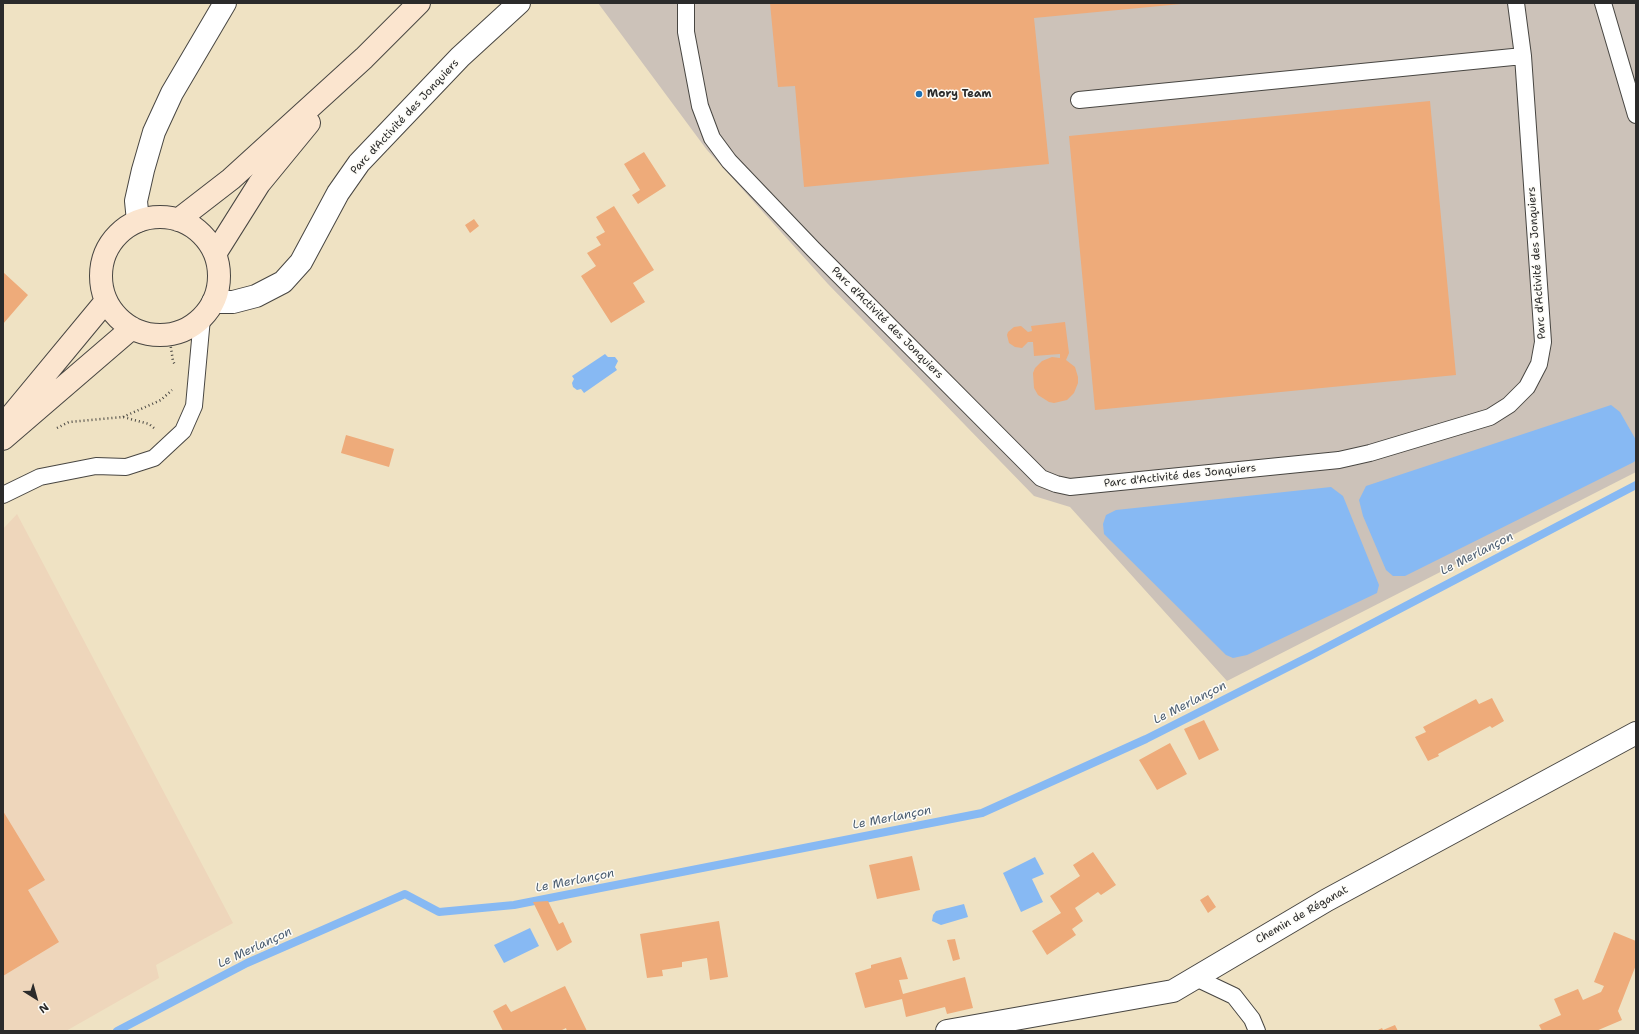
<!DOCTYPE html>
<html>
<head>
<meta charset="utf-8">
<style>
  body { margin:0 }
  #map { position:relative; width:1639px; height:1034px; overflow:hidden; background:#efe2c3; font-family:"Shantell Sans",sans-serif }
  canvas { display:block }
  .frame { position:absolute; inset:0; border:4px solid #2b2b2b; pointer-events:none }
  .north { position:absolute; left:16px; top:978px; width:40px; height:40px; -webkit-text-stroke:3px #fdfcf7; paint-order:stroke; rotate:143deg; font-size:11px; font-weight:700; line-height:16px; text-align:center; color:#2b2b2b }
  .north::after { content:''; display:block; margin:auto; width:14px; height:18px; background:#2b2b2b; clip-path:polygon(50% 0,100% 100%,50% 72%,0 100%) }
</style>
</head>
<body>
<div id="map">
<canvas width="1639" height="1034"></canvas>
<div class="frame"></div>
<div class="north">N</div>
</div>
<script>
const ctx = document.querySelector('canvas').getContext('2d');
ctx.lineJoin = 'round';
function fillPath(path, color) {
  ctx.fillStyle = color;
  ctx.fill(path, 'evenodd');
}
function shape(rows) {
  const path = new Path2D();
  for (const r of rows) {
    if (r.length === 3) {
      path.moveTo(r[0] + r[2], r[1]);
      path.arc(r[0], r[1], r[2], 0, 2 * Math.PI);
      continue;
    }
    path.moveTo(r[0], r[1]);
    for (let i = 2; i < r.length; i += 2) path.lineTo(r[i], r[i + 1]);
  }
  return path;
}
function strokePath(path, color, width, dash) {
  ctx.strokeStyle = color;
  ctx.lineWidth = width;
  ctx.lineCap = dash ? 'butt' : 'round';
  ctx.setLineDash(dash || []);
  ctx.stroke(path);
}
function write(font, color, halo, rows, align = 'center') {
  ctx.font = font + ' "Shantell Sans",sans-serif';
  ctx.lineWidth = 3;
  ctx.setLineDash([]);
  ctx.textBaseline = 'middle';
  ctx.strokeStyle = halo;
  ctx.fillStyle = color;
  for (const [text, x, y, turn = 0] of rows) {
    ctx.save();
    ctx.translate(x, y);
    ctx.rotate((+turn || 0) * Math.PI / 180);
    ctx.textAlign = isNaN(turn) ? turn : align;
    if (halo) ctx.strokeText(text, 0, 0);
    ctx.fillText(text, 0, 0);
    ctx.restore();
  }
}
const built = shape([
  [17,514,233,923,156,965,159,978,66,1031,3,1031,3,529]
]);
const industrial = shape([
  [598,3,1636,3,1636,472,1227,681,1070,507,1034,496,828,284,707,150]
]);
const water = shape([
  [605,354,608,357,615,357,618,361,615,367,617,370,584,393,581,389,577,390,573,387,572,383,574,379,572,376],
  [1611,405,1620,412,1636,440,1636,460,1634,462,1405,576,1393,576,1386,570,1363,516,1359,500,1366,486],
  [1331,487,1343,496,1379,585,1377,593,1247,655,1233,658,1226,655,1104,534,1103,524,1106,515,1116,510],
  [1035,857,1044,874,1032,879,1043,902,1021,912,1003,873],
  [964,904,968,917,941,925,932,921,933,915,936,911],
  [530,928,539,946,504,963,494,945]
]);
const stream = shape([
  [117,1031,247,963,405,894,439,912,514,905,982,813,1146,739,1312,655,1636,485]
]);
const building = shape([
  [770,3,1181,3,1181,4,1034,18,1049,164,804,187,795,86,778,87],
  [1430,101,1456,375,1095,410,1069,136],
  [644,152,666,186,638,204,632,195,640,190,624,164],
  [614,206,654,270,633,283,645,302,611,323,581,276,596,266,587,253,601,245,596,237,605,232,596,217],
  [474,219,479,226,470,233,465,225],
  [3,272,28,295,3,324],
  [1065,322,1069,353,1066,360,1075,367,1078,377,1078,383,1074,393,1067,400,1054,403,1049,402,1038,395,1034,388,1033,373,1035,368,1042,361,1052,357,1060,358,1060,354,1034,356,1033,342,1028,342,1022,348,1015,347,1009,343,1007,335,1008,332,1014,327,1021,326,1028,332,1032,331,1031,326],
  [346,435,394,449,389,467,341,453],
  [1492,698,1504,721,1492,728,1490,726,1438,754,1439,756,1428,761,1415,737,1426,732,1423,727,1476,699,1479,704],
  [1204,720,1219,750,1199,760,1184,729],
  [1170,743,1187,774,1157,790,1139,760],
  [3,811,45,880,28,890,59,942,3,976],
  [1093,852,1116,885,1101,895,1098,892,1075,908,1083,921,1072,929,1076,935,1047,955,1032,931,1061,913,1050,896,1080,876,1073,865],
  [912,856,920,890,877,899,869,865],
  [1208,895,1216,907,1208,913,1200,900],
  [548,901,559,924,563,922,572,942,557,951,533,902],
  [719,921,728,977,710,980,707,958,682,962,682,967,662,970,663,976,647,978,640,934],
  [1614,932,1636,941,1636,965,1618,1011,1622,1020,1596,1031,1542,1031,1539,1025,1561,1015,1554,999,1578,989,1583,1000,1601,992,1604,986,1594,982],
  [955,939,960,959,953,961,947,940],
  [901,957,908,979,899,980,903,994,965,977,973,1008,947,1014,945,1007,906,1017,902,999,865,1008,855,973,871,968,871,965],
  [565,986,587,1031,567,1031,566,1028,560,1031,503,1031,493,1011,506,1004,511,1012],
  [1395,1025,1398,1031,1376,1031,1382,1028,1383,1030]
]);
const path = shape([
  [169,335,173,361,175,365],
  [123,417,161,400,172,390],
  [57,428,69,422,123,417,149,424,154,428]
]);
const service = shape([
  [686,3,686,32,700,106,712,138,729,161,813,249,1041,478,1056,484,1070,487,1339,460,1370,453,1490,417,1509,405,1527,387,1539,364,1543,342,1523,56,1516,3],
  [1603,3,1636,115],
  [1079,100,1523,56],
  [3,495,40,477,96,466,126,467,154,458,183,431,194,406,202,318],
  [1196,978,1234,996,1252,1019,1257,1031]
]);
const minor = shape([
  [138,221,136,201,143,170,154,132,172,93,225,3],
  [213,302,233,302,256,296,283,282,301,262,338,193,359,163,460,57,519,3]
]);
const tertiary = shape([
  [947,1031,1173,991,1327,900,1636,733]
]);
const secondary = shape([
  [160,276,59],
  [178,220,231,179,364,58,419,3],
  [215,254,259,184,309,123],
  [5,423,106,301],
  [3,439,132,328]
]);
const markers = [
  [919,94,4,"#1f6fb2"]
];
const poiNames = [
  ["Mory Team",927,94]
];
const streetNames = [
  ["Parc d'Activité des Jonquiers",405,117,-47],
  ["Parc d'Activité des Jonquiers",1537,263,-94],
  ["Parc d'Activité des Jonquiers",887,323,45],
  ["Parc d'Activité des Jonquiers",1180,476,-6],
  ["Chemin de Réganat",1302,915,-30]
];
const waterNames = [
  ["Le Merlançon",1477,554,-27],
  ["Le Merlançon",1190,703,-27],
  ["Le Merlançon",892,818,-11],
  ["Le Merlançon",575,881,-11],
  ["Le Merlançon",255,948,-25]
];
fillPath(built, '#eed6bb');
fillPath(industrial, '#ccc2b9');
fillPath(water, '#87b9f3');
strokePath(stream, '#87b9f3', 8);
fillPath(building, '#eeab7a');
strokePath(service, '#484642', 18);
strokePath(minor, '#484642', 24);
strokePath(tertiary, '#484642', 24);
strokePath(secondary, '#484642', 24);
strokePath(path, '#484642', 2.5, [1, 3]);
strokePath(service, '#fff', 16);
strokePath(minor, '#fff', 22);
strokePath(tertiary, '#fff', 22);
strokePath(secondary, '#fbe5cf', 22);
for (const [x, y, r, color] of markers) {
  const dot = new Path2D();
  dot.arc(x, y, r, 0, 2 * Math.PI);
  ctx.fillStyle = color;
  ctx.fill(dot);
  strokePath(dot, '#fdfcf7', 1.5);
}
write('bold 11px', '#2b2b2b', '#fdfcf7', poiNames, 'left');
write('11px', '#2b2b2b', '#fdfcf7', streetNames);
write('italic 12px', '#4b5d71', '#fdfcf7', waterNames);
</script>
</body>
</html>
